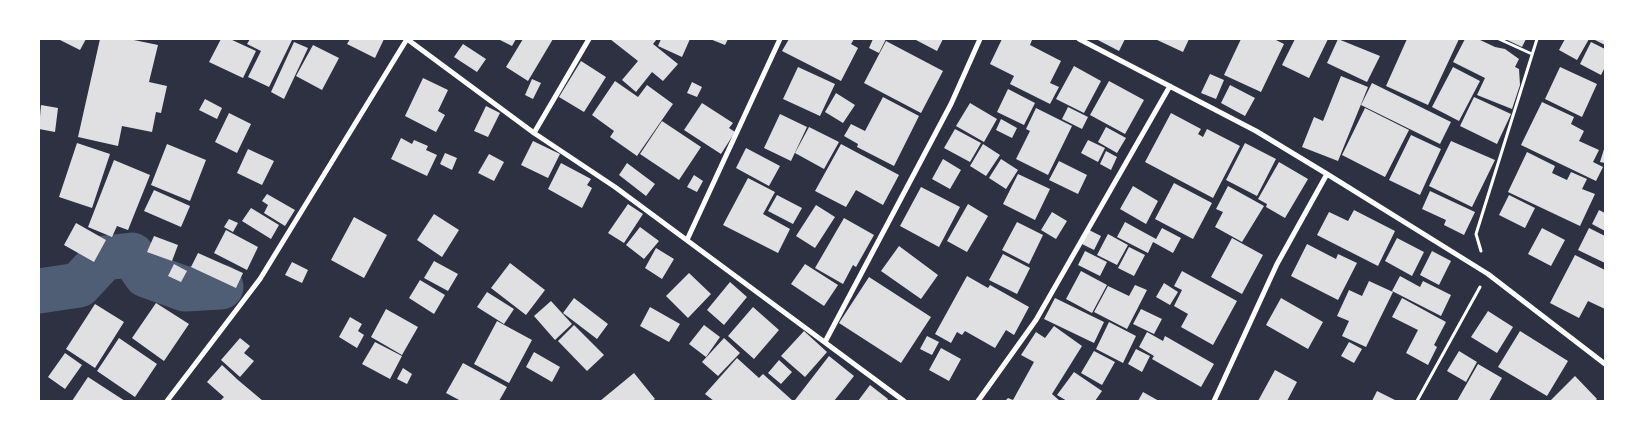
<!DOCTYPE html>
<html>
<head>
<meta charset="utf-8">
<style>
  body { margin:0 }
  #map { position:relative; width:1644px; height:440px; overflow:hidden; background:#2d3142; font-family:"DM Sans",sans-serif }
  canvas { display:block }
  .frame { position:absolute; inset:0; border:40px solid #fff; pointer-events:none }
</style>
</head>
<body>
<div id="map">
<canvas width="1644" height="440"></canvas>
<div class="frame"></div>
</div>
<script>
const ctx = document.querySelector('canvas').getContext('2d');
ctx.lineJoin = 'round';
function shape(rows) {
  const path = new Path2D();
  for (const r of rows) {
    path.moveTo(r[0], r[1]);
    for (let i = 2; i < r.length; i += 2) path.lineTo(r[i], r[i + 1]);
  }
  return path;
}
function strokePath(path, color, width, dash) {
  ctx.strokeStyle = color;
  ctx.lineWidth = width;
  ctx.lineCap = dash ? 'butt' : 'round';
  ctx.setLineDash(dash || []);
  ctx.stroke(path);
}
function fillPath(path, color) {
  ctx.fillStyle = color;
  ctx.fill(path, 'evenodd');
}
const river = shape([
  [39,291,79,285,104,258,132,255,146,275,185,289,221,287]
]);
const building = shape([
  [58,39,86,39,80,50],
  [100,39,129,39,158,45,149,82,167,86,161,113,156,112,152,132,122,126,118,146,78,137],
  [221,39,230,39,256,51,243,78,209,62],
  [250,39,292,40,269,87,248,77,261,51,247,44],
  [350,39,384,39,375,58,347,44],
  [498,39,516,39,512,46],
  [523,39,553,39,528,81,506,67],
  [610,39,657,39,653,44,678,64,663,81,652,72,636,92,622,80,638,61],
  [661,39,690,39,682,57,658,46],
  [710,39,728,39,725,45],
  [789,39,854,39,851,44,858,48,841,81,782,51],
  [873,39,886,39,879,53,869,48],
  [914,39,943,39,937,51],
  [1002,39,1029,39,1032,40,1030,45,1061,61,1050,83,1059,87,1050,104,1010,84,1014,76,990,64],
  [1096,39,1125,39,1119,51],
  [1155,39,1189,39,1183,52],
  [1241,39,1274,39,1284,44,1261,92,1224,75],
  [1295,39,1328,39,1309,78,1282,65],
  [1338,39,1380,56,1367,82,1327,63],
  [1407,39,1459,39,1428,105,1386,86],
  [1465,39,1478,39,1495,47,1505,49,1519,59,1515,67,1519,69,1520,85,1512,109,1477,95,1485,78,1453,62],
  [1505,39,1526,39,1522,47],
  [1565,39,1589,39,1577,60,1559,50],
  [1593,39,1605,39,1605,45],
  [886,41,943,71,921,113,864,83],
  [294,42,308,48,284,99,271,92],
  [1591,42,1605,49,1605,67,1601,75,1580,64],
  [463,44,486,59,477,72,454,57],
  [313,45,339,58,322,90,296,76],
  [581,61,606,77,584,112,559,97],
  [1074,66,1101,81,1084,113,1056,99],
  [798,67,835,84,820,116,783,99],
  [1453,67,1480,81,1459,121,1432,107],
  [1560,67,1597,84,1582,117,1545,99],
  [1210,74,1224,80,1216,99,1201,93],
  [1341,76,1368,87,1338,161,1302,147,1314,117,1323,121],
  [423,78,448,90,438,111,445,115,436,132,405,116],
  [532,79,541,83,533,99,525,95],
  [615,81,638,97,647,85,673,104,637,156,610,137,614,131,592,115],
  [1109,81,1144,100,1125,134,1090,115],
  [692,82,702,87,697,97,687,93],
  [1372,83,1451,122,1440,144,1361,105],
  [1230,85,1255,98,1245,116,1221,103],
  [1008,89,1035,103,1024,125,997,112],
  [836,93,855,105,843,123,825,112],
  [883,97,919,116,894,166,857,147,858,144,844,136,851,124,865,131],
  [1474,97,1511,114,1497,144,1460,126],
  [205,99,222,108,217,119,199,110],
  [1542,102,1574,117,1571,124,1584,131,1579,141,1599,150,1593,162,1603,167,1596,181,1521,145],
  [702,103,733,123,729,128,735,132,721,154,684,130],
  [970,103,997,119,984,142,956,126],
  [41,105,58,108,55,132,39,129],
  [486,106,500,113,488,137,474,131],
  [1068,107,1088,117,1082,129,1062,119],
  [1036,108,1072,126,1048,175,1016,159,1030,131,1026,129],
  [1365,108,1409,130,1385,177,1342,155],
  [229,113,251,124,237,153,215,142],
  [1171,113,1201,129,1198,134,1203,137,1207,129,1240,146,1213,198,1145,162],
  [780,114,807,127,791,161,764,148],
  [1001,119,1017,128,1012,138,996,130],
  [662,121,701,147,679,180,640,154],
  [809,127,839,142,824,169,795,153],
  [1106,127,1126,138,1117,153,1098,142],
  [955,129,981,143,970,162,944,148],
  [1411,135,1441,149,1420,195,1389,180],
  [401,138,412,144,414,140,428,146,426,150,437,155,427,176,391,159],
  [1088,140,1105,148,1098,162,1081,153],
  [533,141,560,154,548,178,521,165],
  [1451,141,1495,160,1472,207,1429,186],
  [77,143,110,154,92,208,59,197],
  [1245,143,1276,159,1257,196,1226,180],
  [167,144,206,160,190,201,151,185],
  [841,144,899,175,883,205,856,190,846,207,815,191],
  [983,144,1000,155,986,176,970,166],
  [1605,146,1605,163,1600,162],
  [746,148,780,166,769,186,736,168],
  [248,149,274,161,262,185,237,173],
  [1106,151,1117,157,1111,170,1100,164],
  [1527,152,1555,166,1552,173,1567,180,1571,172,1587,179,1582,189,1595,194,1580,226,1508,192],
  [445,153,457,158,452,170,440,164],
  [489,154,504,162,494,181,478,173],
  [943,159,961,170,950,189,932,179],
  [1001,159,1018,170,1006,189,989,178],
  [114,160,150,175,128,230,117,226,112,237,88,227],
  [1059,161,1087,175,1078,194,1049,180],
  [1279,162,1308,179,1285,218,1266,207,1267,204,1258,199],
  [561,163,591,179,587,185,592,188,582,208,548,189],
  [627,163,655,184,646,196,619,175],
  [1018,174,1050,189,1035,220,1003,204],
  [694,175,703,181,697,192,687,187],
  [748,178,775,192,763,214,790,229,778,253,723,225],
  [1174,183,1212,203,1193,239,1155,219],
  [1133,186,1158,201,1146,224,1120,209],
  [1228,186,1264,206,1242,242,1215,227,1223,212,1216,209],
  [921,187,960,207,939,247,900,226],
  [154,190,190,206,181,227,144,211],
  [1430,191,1475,212,1464,235,1444,225,1446,220,1422,209],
  [267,194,295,210,285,226,264,213,268,205,262,201],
  [777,195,802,208,793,224,768,211],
  [1509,195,1535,208,1525,228,1499,215],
  [628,204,643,214,624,243,608,233],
  [968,204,988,216,967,252,947,241],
  [816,205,835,217,815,248,796,236],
  [251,208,279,225,271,239,242,221],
  [1354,210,1395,231,1378,266,1317,235,1329,212,1348,221],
  [1599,210,1605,213,1605,231,1592,224],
  [1052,212,1067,221,1056,239,1041,230],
  [434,214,459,230,442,257,417,240],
  [354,217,387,235,364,278,331,260],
  [844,218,874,235,856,267,853,265,843,284,815,268],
  [229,219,238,223,233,232,224,227],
  [1017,222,1043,235,1029,264,1002,250],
  [1125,222,1156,239,1162,228,1181,238,1173,253,1153,242,1148,253,1117,237],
  [76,223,106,240,94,262,64,245],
  [640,227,659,241,644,259,626,245],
  [1542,228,1565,240,1551,266,1528,254],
  [1589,228,1605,236,1605,263,1578,250],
  [226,230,258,247,247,270,214,253],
  [1089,230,1101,236,1094,250,1082,244],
  [1108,234,1128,245,1117,265,1097,255],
  [154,236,178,245,172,261,147,252],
  [1232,238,1263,255,1242,294,1211,277],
  [1397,238,1424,252,1412,276,1385,261],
  [1307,244,1336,259,1338,254,1357,263,1338,300,1291,276],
  [899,246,938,275,921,299,881,271],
  [1129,247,1145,255,1134,276,1118,268],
  [656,248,674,259,662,279,645,268],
  [1085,251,1107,262,1100,276,1078,265],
  [1432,251,1451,261,1439,285,1420,275],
  [198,253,243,273,236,288,191,267],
  [1003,254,1030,268,1017,294,989,280],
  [1575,255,1605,270,1605,309,1588,301,1579,318,1550,303],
  [434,261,458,274,448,291,424,278],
  [292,262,308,270,302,283,285,275],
  [510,263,545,290,526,315,491,288],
  [174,264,187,271,181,282,168,276],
  [805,264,838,285,824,306,791,284],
  [1081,271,1107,285,1092,313,1066,299],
  [1182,271,1237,301,1213,345,1181,327,1188,314,1174,306,1182,290,1174,286],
  [689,273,711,294,688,318,666,296],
  [967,276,988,288,990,285,1029,307,1014,335,1006,330,995,348,965,331,962,335,957,332,951,343,935,334],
  [1400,276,1420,287,1423,281,1451,295,1441,316,1392,291],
  [869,277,931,317,901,363,839,323],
  [420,280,445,295,434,314,409,298],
  [1369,281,1393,292,1366,347,1342,336,1349,321,1337,316,1349,290,1362,296],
  [730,282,747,297,724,325,707,310],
  [1164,283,1178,292,1170,305,1156,297],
  [1135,285,1147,290,1127,329,1094,312,1108,286,1129,296],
  [487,292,514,309,504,324,477,307],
  [574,298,608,324,597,339,563,313],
  [1055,298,1104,322,1094,343,1044,319],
  [1281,298,1323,322,1308,349,1266,325],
  [1402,298,1446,322,1434,345,1437,347,1428,365,1406,353,1418,330,1392,317],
  [551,301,572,324,555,340,534,316],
  [156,303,189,324,164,361,132,338],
  [95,304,124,322,95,368,66,349],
  [650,307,680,324,669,342,640,326],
  [753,307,779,330,754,359,728,336],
  [386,309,418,327,402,355,371,337],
  [1141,309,1162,319,1154,334,1133,324],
  [1488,311,1513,327,1497,353,1471,337],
  [350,317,362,324,358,331,364,335,357,348,339,337],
  [497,321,532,340,509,383,474,364],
  [1109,322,1136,336,1123,363,1096,349],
  [574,325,604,355,587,371,558,341],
  [704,325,720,337,706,357,689,344],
  [1054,326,1082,346,1052,394,1060,401,1005,401,1008,398,1013,400,1034,362,1021,355,1036,332,1045,338],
  [804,331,827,352,805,377,781,356],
  [1520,331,1568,361,1547,396,1498,367],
  [1147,332,1163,341,1165,336,1214,364,1201,387,1152,359,1154,356,1139,347],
  [927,336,939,342,932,355,920,349],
  [119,338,157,364,135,397,97,371],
  [240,338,250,346,244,353,254,361,240,377,221,360],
  [724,338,740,353,718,376,702,362],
  [375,342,402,356,390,379,362,364],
  [1349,342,1362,349,1354,363,1341,356],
  [941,348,961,359,949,381,929,370],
  [1136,349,1150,356,1142,372,1128,364],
  [1094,351,1115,362,1102,385,1081,373],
  [1459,351,1477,362,1466,382,1447,371],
  [534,352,560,367,552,382,526,367],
  [65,353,82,365,65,389,48,377],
  [829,356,854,376,834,401,796,401,795,400],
  [737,358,759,378,763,374,793,401,714,401,705,394],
  [779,360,792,372,781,384,768,373],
  [463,363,507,387,499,401,461,401,446,393],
  [1478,364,1502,378,1489,401,1457,401],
  [222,365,238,380,263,401,220,401,224,397,207,382],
  [403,368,412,374,407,384,397,379],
  [1275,370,1297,382,1287,401,1258,401],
  [1074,372,1102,391,1095,401,1067,401,1057,395],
  [634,373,655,399,652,401,600,401],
  [1575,376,1597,399,1595,401,1550,401],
  [88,377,125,401,72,401],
  [870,385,888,399,887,401,858,401],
  [1377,391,1397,401,1372,401],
  [1143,392,1159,401,1138,401]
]);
const path = shape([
  [1499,39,1532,54],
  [1481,251,1476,234,1537,39],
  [1417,401,1480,287]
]);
const minor = shape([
  [407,39,534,133,615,187,904,401],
  [1079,39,1256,131,1327,174,1488,274,1605,364],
  [534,133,589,39],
  [687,240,780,39],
  [825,342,951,104,980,39],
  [167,401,260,279,407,39],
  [978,401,1036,320,1170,86],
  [1214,401,1277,264,1327,174]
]);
strokePath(river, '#4f5d75', 45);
fillPath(building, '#e0e0e3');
strokePath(path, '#fff', 3);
strokePath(minor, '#fff', 5);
</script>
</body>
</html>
